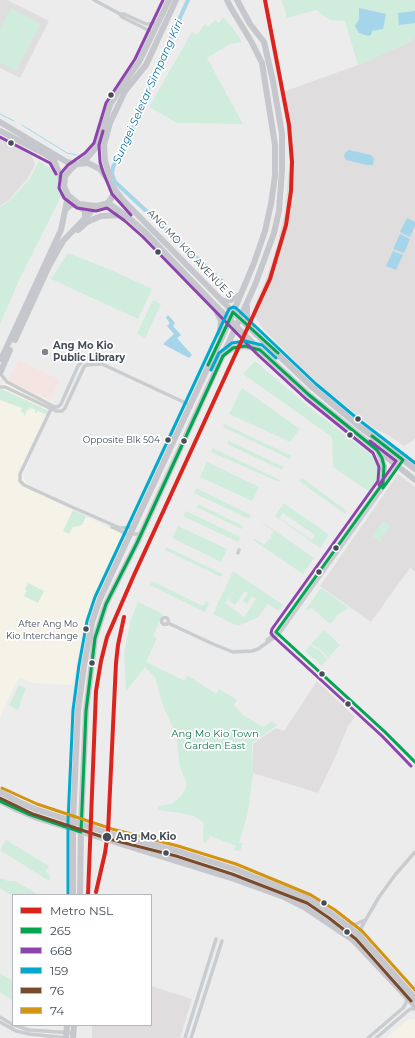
<!DOCTYPE html>
<html>
<head>
<meta charset="utf-8">
<style>
  body { margin:0 }
  #map { position:relative; width:415px; height:1038px; overflow:hidden; background:#edecec; font-family:Montserrat,sans-serif }
  canvas { display:block }
  .legend { position:absolute; left:12px; top:894px; width:140px; height:132px; box-sizing:border-box; background:#fff; border:1px solid #b4b8bc; margin:0; padding:5px 7px; list-style:none; font-size:12px; color:#444d58 }
  .legend li { display:flex; align-items:center; gap:8px; height:20px }
  .legend b { width:20px; border:1px solid #b4b8bc }
</style>
</head>
<body>
<div id="map">
<canvas width="415" height="1038"></canvas>
<ul class="legend">
<li><b style="height:5px;background:#dc241f"></b>Metro NSL</li>
<li><b style="height:5px;background:#00a651"></b>265</li>
<li><b style="height:5px;background:#8e44ad"></b>668</li>
<li><b style="height:5px;background:#00a9ce"></b>159</li>
<li><b style="height:5px;background:#7a4b2a"></b>76</li>
<li><b style="height:5px;background:#d39412"></b>74</li>
</ul>
</div>
<script>
const ctx = document.querySelector('canvas').getContext('2d');
ctx.lineJoin = 'round';
function fillPath(path, color) {
  ctx.fillStyle = color;
  ctx.fill(path, 'evenodd');
}
function shape(rows) {
  const path = new Path2D();
  for (const r of rows) {
    if (r.length === 3) {
      path.moveTo(r[0] + r[2], r[1]);
      path.arc(r[0], r[1], r[2], 0, 2 * Math.PI);
      continue;
    }
    path.moveTo(r[0], r[1]);
    for (let i = 2; i < r.length; i += 2) path.lineTo(r[i], r[i + 1]);
  }
  return path;
}
function strokePath(path, color, width, dash) {
  ctx.strokeStyle = color;
  ctx.lineWidth = width;
  ctx.lineCap = dash ? 'butt' : 'round';
  ctx.setLineDash(dash || []);
  ctx.stroke(path);
}
function write(font, color, halo, rows, align = 'center') {
  ctx.font = font + ' Montserrat,sans-serif';
  ctx.lineWidth = 3.5;
  ctx.setLineDash([]);
  ctx.textBaseline = 'middle';
  ctx.strokeStyle = halo;
  ctx.fillStyle = color;
  for (const [text, x, y, turn = 0] of rows) {
    ctx.save();
    ctx.translate(x, y);
    ctx.rotate((+turn || 0) * Math.PI / 180);
    ctx.textAlign = isNaN(turn) ? turn : align;
    if (halo) ctx.strokeText(text, 0, 0);
    ctx.fillText(text, 0, 0);
    ctx.restore();
  }
}
const commercial = shape([
  [5,379,54,403,34,447,23,475,26,483,48,498,122,534,88,614,72,685,32,683,19,677,0,717,0,390],
  [409,1019,415,1019,415,1038,386,1038]
]);
const education = shape([
  [0,0,7,0,49,21,20,78,0,68],
  [415,38,415,439,404,446,390,436,375,429,328,392,305,371,265,331,253,314,254,307,266,279,277,246,285,210,290,158,289,124,283,92,358,65,403,45],
  [0,137,31,155,35,165,27,179,10,199,0,206],
  [398,474,415,487,415,572,410,568,371,622,320,586],
  [317,681,355,717,348,726,334,760,318,793,253,773,253,744,276,728,284,731],
  [151,986,192,999,180,1038,92,1038,92,1025,151,1025]
]);
const medical = shape([
  [18,360,60,380,50,399,47,399,8,381]
]);
const green = shape([
  [281,0,415,0,415,38,403,45,358,65,345,21,331,20,322,15,317,10,286,18,286,13],
  [11,8,41,24,16,71,0,63,0,28],
  [223,17,233,28,242,42,230,44,207,58,243,124,177,123,149,107,192,32,197,35,205,24,208,27,215,20,219,23],
  [39,161,69,181,21,276,0,324,0,207,10,200,29,180],
  [68,253,111,270,152,289,138,319,51,279],
  [153,300,161,304,145,338,137,334],
  [255,361,315,412,382,463,383,473,380,481,371,493,333,467,332,437,243,374],
  [242,388,300,429,290,442,229,414],
  [2,389,49,411,47,415,38,411,36,413,35,412,36,410,30,407,29,410,25,409,27,410,24,417,24,413,21,412,22,408,0,400,0,390],
  [224,424,292,456,290,459,223,427],
  [229,441,284,467,282,470,227,444],
  [213,448,280,480,279,482,211,452],
  [207,462,259,487,252,501,200,477],
  [302,478,347,511,345,514,299,481],
  [196,488,251,515,249,519,194,493],
  [284,503,329,535,320,548,275,516],
  [283,513,315,535,312,540,279,518],
  [198,504,243,526,242,529,196,507],
  [73,510,86,516,82,525,73,527,69,534,63,531],
  [186,511,240,537,238,542,183,516],
  [383,521,391,526,380,542,372,536],
  [264,523,314,558,303,574,253,540],
  [264,524,274,531,271,535,271,539,268,540,264,545,254,538],
  [178,526,227,549,221,562,172,538],
  [166,547,223,574,221,577,165,550],
  [233,571,283,605,278,611,268,604,258,617,238,626,213,614],
  [237,586,228,600,235,605,245,591,248,593,243,601,247,604,252,596,256,599,244,617,225,603],
  [152,581,203,606,206,601,209,603,205,612,150,585],
  [28,583,44,591,38,603,24,596,27,591,25,589],
  [321,588,349,608,346,610,340,613,330,624,313,609,311,608,308,611,306,609],
  [138,602,163,614,153,636,157,638,146,662,185,681,187,676,192,678,216,694,219,689,237,700,234,705,243,715,263,727,272,721,278,725,252,743,253,773,248,812,239,843,243,843,240,851,234,850,236,846,210,836,206,843,203,842,203,833,204,823,194,816,180,813,158,810,159,806,172,804,182,795,187,785,180,767,176,735,162,703,155,677,145,667,126,691,124,654,131,619],
  [324,630,340,645,328,658,321,650,311,644],
  [310,645,320,651,327,660,322,666,305,651],
  [19,685,26,689,20,703,21,703,18,710,9,705],
  [6,840,49,866,46,871,51,878,49,881,0,850],
  [0,878,8,881,15,881,39,895,13,896,0,888],
  [0,973,13,981,13,1000,0,992]
]);
const water = shape([
  [359,8,386,14,383,29,372,31,371,35,368,36,359,33,355,26,359,19],
  [415,11,415,23,399,25,398,13],
  [349,150,371,155,374,159,373,165,367,165,346,160,344,156,345,153],
  [407,218,415,222,415,226,410,237,400,232],
  [400,234,410,239,404,253,393,249],
  [393,251,403,255,396,270,386,266],
  [168,315,175,323,173,326,181,335,177,338,192,355,189,358,163,344,174,334,167,326,170,323,166,318]
]);
const stream = shape([
  [0,114,14,121],
  [22,125,67,153,77,155],
  [119,153,121,152]
]);
const canal = shape([
  [188,0,150,84,142,111,113,167,112,174,115,182,223,282]
]);
const street = shape([
  [94,0,120,14,122,17,154,33],
  [120,14,124,14,146,24,158,23],
  [0,373,7,382,55,407],
  [0,387,5,387,56,411,62,411,65,408,84,367,86,365,101,364],
  [112,527,127,534,141,534],
  [134,527,120,528,72,507,24,485,20,481,20,474,51,409,59,406,61,404,78,366,86,358,90,358,102,364,190,405],
  [238,553,239,550],
  [165,621,3.5],
  [168,623,213,644,233,652,252,651,258,649,279,634,403,460],
  [278,634,385,732,415,762],
  [267,640,276,632,400,458],
  [347,925,356,924,365,920],
  [359,935,361,928,379,897,395,875,415,852],
  [0,1017,13,1025],
  [0,1022,16,1031,29,1034,68,1038],
  [14,1025,29,1030,74,1033],
  [185,1038,216,939],
  [191,1038,222,941],
  [368,1038,403,1008,406,1003,407,997],
  [376,1038,410,1009,415,1009]
]);
const primary = shape([
  [0,122,67,162,77,164],
  [0,131,45,154,54,160,63,183],
  [80,163,88,157,98,145,110,105,119,90,139,62,169,0],
  [110,177,105,161,104,145,110,123,125,91,146,65,176,0],
  [116,191,108,203,101,205,96,206,79,204,68,195,64,186,65,176,71,169,77,164,88,163,100,169,122,199,233,312,313,388,356,424,415,469],
  [108,203,128,217,146,233,213,303,260,350,309,395,415,480],
  [66,209,71,205,77,205,85,211,85,218],
  [78,230,87,222,101,216,121,215,126,216],
  [222,301,231,300,240,295],
  [247,307,247,316,251,327],
  [215,308,221,321,220,334],
  [15,340,49,266,63,241,90,213,94,206],
  [224,354,233,348,245,346,258,349],
  [0,359,3,355,61,230,67,201,66,192],
  [0,373,10,350],
  [379,453,384,466,383,483],
  [0,792,19,802,35,809,111,834,177,851,234,869,309,899,332,914,359,935,415,998],
  [0,801,18,810,37,818,234,879,284,897,304,907,353,940,415,1006],
  [73,895,73,821,78,710,84,666,92,622,100,599,112,573,230,320,254,263,265,231,271,204,275,176,275,145,262,63,251,41,231,8,227,0],
  [80,895,81,824,86,711,95,638,106,604,137,543,255,285,274,233,279,211,282,170,282,134,273,81,264,42,250,24,237,0],
  [66,1038,67,1025],
  [73,1038,74,1025]
]);
const bus1 = shape([
  [208,365,233,312,278,353],
  [372,436,403,460,383,488],
  [0,801,28,814,81,832,86,711,95,638,106,604,137,543,223,356,233,348,245,346,260,350,309,395,377,450,382,458,384,466,383,483,276,632,385,732,415,762]
]);
const bus2 = shape([
  [163,0,135,59,106,103,94,143,85,153,68,165,61,173,59,188,64,198,77,208,96,211,107,208,125,221,143,237,257,354,306,399,373,453,379,467,378,481,272,629,271,633,273,636,382,736,411,766],
  [103,131,99,145,100,162,103,172,112,194,131,215],
  [0,137,50,163,56,174],
  [370,441,396,461,379,485]
]);
const bus3 = shape([
  [211,370,219,353,232,343,245,341,262,345,276,358],
  [68,895,68,821,73,710,79,665,87,621,95,597,229,309,233,307,236,308,316,384,359,420,415,463]
]);
const bus4 = shape([
  [0,798,33,814,109,839,176,856,232,874,307,903,329,918,356,939,411,1001]
]);
const bus5 = shape([
  [2,788,37,804,112,829,178,846,236,864,311,895,335,910,362,931,415,990]
]);
const metro1 = shape([
  [96,892,105,853,108,832,116,663,118,645,124,617],
  [88,895,96,691,101,661,107,637,134,575,270,279,286,225,291,191,292,162,289,125,265,0]
]);
const markers = [
  [111,95,3.5,"#444d58"],
  [11,143,3.5,"#444d58"],
  [158,252,3.5,"#444d58"],
  [45,352,4,"#7f858c"],
  [358,419,3.5,"#444d58"],
  [350,435,3.5,"#444d58"],
  [168,440,3.5,"#444d58"],
  [184,441,3.5,"#444d58"],
  [336,548,3.5,"#444d58"],
  [319,572,3.5,"#444d58"],
  [86,629,3.5,"#444d58"],
  [92,663,3.5,"#444d58"],
  [322,674,3.5,"#444d58"],
  [348,704,3.5,"#444d58"],
  [107,837,5,"#444d58"],
  [166,853,3.5,"#444d58"],
  [324,903,3.5,"#444d58"],
  [347,932,3.5,"#444d58"]
];
const busNames = [
  ["Opposite Blk 504",160,440],
  ["After Ang Mo",78,624],
  ["Kio Interchange",78,636]
];
const streetNames = [
  ["ANG MO KIO AVENUE 5",190,254,46]
];
const poiNames = [
  ["Ang Mo Kio",53,346],
  ["Public Library",53,358]
];
const parkNames = [
  ["Ang Mo Kio Town",215,734],
  ["Garden East",215,746]
];
const stopNames = [
  ["Ang Mo Kio",116,837]
];
const waterNames = [
  ["Sungei Seletar Simpang Kiri",148,92,-66]
];
fillPath(commercial, '#f5f2e7');
fillPath(education, '#dfddde');
fillPath(medical, '#f4e5e2');
fillPath(green, '#d0ecdd');
fillPath(water, '#a5d5ea');
strokePath(stream, '#a5d5ea', 1);
strokePath(canal, '#a5d5ea', 4);
strokePath(street, '#cacdd0', 3.5);
strokePath(primary, '#c5c7cc', 6);
strokePath(bus1, '#00a651', 3);
strokePath(bus2, '#8e44ad', 3);
strokePath(bus3, '#00a9ce', 3);
strokePath(bus4, '#7a4b2a', 3);
strokePath(bus5, '#d39412', 3);
strokePath(metro1, '#dc241f', 4);
for (const [x, y, r, color] of markers) {
  const dot = new Path2D();
  dot.arc(x, y, r, 0, 2 * Math.PI);
  ctx.fillStyle = color;
  ctx.fill(dot);
  strokePath(dot, '#fff', 1.5);
}
write('9px', '#444d58', '#fff', busNames, 'right');
write('10px', '#444d58', '#fff', streetNames);
write('bold 10px', '#444d58', '#fff', poiNames, 'left');
write('10px', '#187650', '#fff', parkNames);
write('bold 10px', '#444d58', '#fff', stopNames, 'left');
write('italic 11px', '#0f74a0', '#fff', waterNames);
</script>
</body>
</html>
